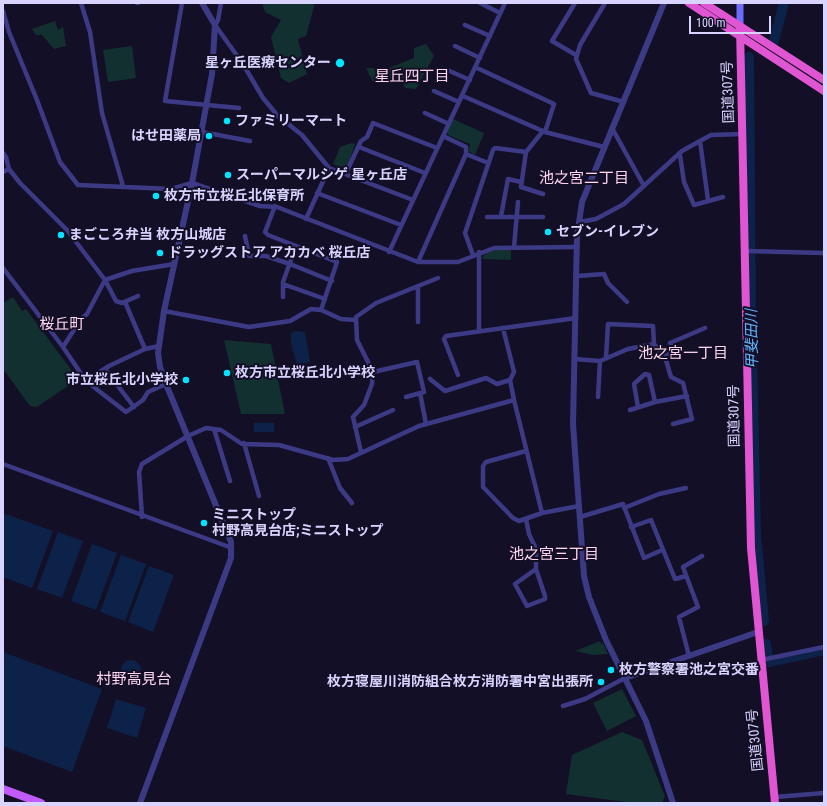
<!DOCTYPE html>
<html>
<head>
<meta charset="utf-8">
<style>
  body { margin:0 }
  #map { position:relative; width:827px; height:806px; overflow:hidden; background:#130f26; font-family:"Roboto Condensed",sans-serif }
  canvas { display:block }
  .frame { position:absolute; inset:0; border:4px solid #d9d4ff; pointer-events:none }
  .scale { position:absolute; left:689px; top:16px; width:82px; height:18px; box-sizing:border-box; border:2px solid #d9d4ff; border-top:0; padding-left:5px; font-size:12px; line-height:14px; white-space:nowrap; color:#d9d4ff; -webkit-text-stroke:3px #130f26; paint-order:stroke }
</style>
</head>
<body>
<div id="map">
<canvas width="827" height="806"></canvas>
<div class="frame"></div>
<div class="scale">100 m</div>
</div>
<script>
const ctx = document.querySelector('canvas').getContext('2d');
ctx.lineJoin = 'round';
function fillPath(path, color) {
  ctx.fillStyle = color;
  ctx.fill(path, 'evenodd');
}
function shape(rows) {
  const path = new Path2D();
  for (const r of rows) {
    if (r.length === 3) {
      path.moveTo(r[0] + r[2], r[1]);
      path.arc(r[0], r[1], r[2], 0, 2 * Math.PI);
      continue;
    }
    path.moveTo(r[0], r[1]);
    for (let i = 2; i < r.length; i += 2) path.lineTo(r[i], r[i + 1]);
  }
  return path;
}
function strokePath(path, color, width, dash) {
  ctx.strokeStyle = color;
  ctx.lineWidth = width;
  ctx.lineCap = dash ? 'butt' : 'round';
  ctx.setLineDash(dash || []);
  ctx.stroke(path);
}
function write(font, color, halo, rows, align = 'center') {
  ctx.font = font + ' "Roboto Condensed","Noto Sans JP",sans-serif';
  ctx.lineWidth = 4;
  ctx.setLineDash([]);
  ctx.textBaseline = 'middle';
  ctx.strokeStyle = halo;
  ctx.fillStyle = color;
  for (const [text, x, y, turn = 0] of rows) {
    ctx.save();
    ctx.translate(x, y);
    ctx.rotate((+turn || 0) * Math.PI / 180);
    ctx.textAlign = isNaN(turn) ? turn : align;
    if (halo) ctx.strokeText(text, 0, 0);
    ctx.fillText(text, 0, 0);
    ctx.restore();
  }
}
const green = shape([
  [262,3,315,3,306,36,298,39,307,74,289,83,281,78,271,37,281,20,265,12],
  [55,21,58,30,63,27,66,46,54,49,42,35,36,35,32,29],
  [426,44,434,56,416,89,405,88,401,78,373,82,366,68,373,68,379,72,414,58,414,48],
  [132,46,136,78,108,82,103,50],
  [453,119,484,133,475,155,468,151,470,144,448,135,447,131],
  [352,143,355,144,348,165,343,168,333,164,340,147],
  [493,249,511,250,511,260,482,259,484,255],
  [13,297,22,311,26,309,78,379,37,407,30,406,3,369,3,303],
  [224,340,271,344,285,414,241,414],
  [600,641,601,644,603,643,608,654,593,655,575,651],
  [622,689,636,716,607,731,593,703],
  [622,732,642,740,665,796,662,803,633,803,566,794,572,755]
]);
const water = shape([
  [295,331,305,332,310,362,297,365,291,343,291,333],
  [254,423,274,423,274,432,254,432],
  [3,513,53,531,32,588,3,577],
  [58,532,83,541,62,598,37,589],
  [92,544,117,553,96,610,71,601],
  [121,555,146,564,125,621,100,612],
  [149,566,174,575,153,632,128,622],
  [3,652,102,689,72,772,3,746],
  [131,670,10],
  [116,699,146,708,137,738,107,728]
]);
const river = shape([
  [774,41,784,3],
  [749,57,751,308,756,534,764,621],
  [766,644,769,662,824,650]
]);
const minor = shape([
  [81,3,90,32,102,113,123,186],
  [137,3,138,3],
  [182,3,165,101,239,108],
  [221,3,218,20,215,25,243,64,263,98,278,116,302,135,329,168],
  [480,3,500,13],
  [575,3,552,41,576,55],
  [605,3,580,45,576,59,591,93,624,102],
  [3,11,9,32,37,100,60,162,78,185,171,189,192,183,260,206,277,207,418,262,458,262,494,248,577,247],
  [465,25,490,36],
  [455,46,480,58],
  [475,67,554,104,545,132],
  [445,69,470,80],
  [434,91,459,102],
  [463,96,545,132,604,147],
  [425,113,449,124],
  [612,128,644,186],
  [202,132,250,141],
  [700,141,708,200],
  [359,147,425,173],
  [526,152,521,187,543,194],
  [3,153,6,157,9,169,20,183,67,230,105,280,132,271,174,264],
  [466,154,488,163],
  [680,155,684,182,694,205,723,197],
  [3,172,9,169],
  [346,173,361,141,367,137,373,123,437,148],
  [317,193,401,225],
  [275,206,265,232,268,235,337,262,321,310],
  [501,216,508,179,521,182],
  [487,217,543,217],
  [306,219,329,168,413,200],
  [579,222,596,219,624,204,682,151,700,141,711,135,743,134],
  [245,236,249,256,266,256,290,264,332,281],
  [514,247,518,202],
  [746,251,824,253],
  [389,252,505,3],
  [473,255,465,233,493,150,495,148,526,152,543,131],
  [418,262,466,154,466,147,443,136],
  [3,268,63,347,86,381,126,412,143,400,148,392,166,384],
  [577,276,604,274,608,283,627,302],
  [105,280,116,301,122,303,138,296],
  [283,284,325,299],
  [418,286,418,322],
  [283,297,283,282,296,246],
  [125,302,145,349],
  [164,311,249,327,290,321,311,309,321,310,341,319,356,320],
  [503,328,514,372,510,380,514,400,542,513],
  [479,331,479,252],
  [654,344,665,357,671,377,683,383,692,419,673,424],
  [63,347,81,319,87,314,105,280],
  [665,357,674,350,670,343,705,328],
  [575,359,600,361,628,349,654,344,653,326,608,324,606,357],
  [105,369,134,407],
  [373,372,417,362,424,392,406,397],
  [458,375,444,339,446,336,576,318],
  [430,379,445,391,486,378,497,384,510,380],
  [86,381,109,366,145,349,159,346],
  [420,393,426,424],
  [598,397,600,361],
  [638,407,634,384,645,374,649,375,655,402],
  [630,410,655,402,687,396],
  [355,427,393,410],
  [214,429,230,481],
  [244,443,259,496],
  [526,451,486,462,483,466,483,487,513,518,519,521,542,513,579,506],
  [361,452,353,417,364,405,372,384,373,372,357,340,356,317,376,303,438,278],
  [328,458,340,488,352,503],
  [3,464,232,548],
  [624,508,659,494,686,488],
  [142,517,139,472,142,464,188,436,206,428,221,430,242,444,279,445,333,460,348,459,419,426,514,400],
  [580,517,623,504,644,558,662,550],
  [526,519,529,534,536,549,536,569,545,596,545,599,527,606,515,584,536,569],
  [631,527,651,520,675,579,686,576],
  [689,656,679,617,698,607,683,567,702,556],
  [761,660,824,647],
  [563,706,585,699,625,678],
  [775,797,824,793]
]);
const tertiary = shape([
  [664,3,582,202,577,236,573,424,584,576,589,597,606,640,646,721,673,803],
  [625,678,758,632],
  [140,803,231,558,231,542,166,384,160,367,158,353,164,311,192,183,212,74,215,25,202,3]
]);
const secondary = shape([
  [740,27,740,3]
]);
const primary = shape([
  [3,789,41,803]
]);
const trunk = shape([
  [689,3,824,91],
  [704,3,824,80],
  [740,27,751,548,775,803]
]);
const markers = [
  [340,63,5,"#00e5ff"],
  [227,121,4,"#00e5ff"],
  [209,136,4,"#00e5ff"],
  [228,175,4,"#00e5ff"],
  [156,196,4,"#00e5ff"],
  [548,232,4,"#00e5ff"],
  [61,235,4,"#00e5ff"],
  [160,253,4,"#00e5ff"],
  [227,373,4,"#00e5ff"],
  [186,380,4,"#00e5ff"],
  [204,523,4,"#00e5ff"],
  [611,670,4,"#00e5ff"],
  [601,682,4,"#00e5ff"]
];
const poiNames = [
  ["星ヶ丘医療センター",331,63,"right"],
  ["ファミリーマート",235,121],
  ["はせ田薬局",201,136,"right"],
  ["スーパーマルシゲ 星ヶ丘店",236,175],
  ["枚方市立桜丘北保育所",164,196],
  ["セブン-イレブン",556,232],
  ["まごころ弁当 枚方山城店",69,235],
  ["ドラッグストア アカカベ 桜丘店",168,253],
  ["枚方市立桜丘北小学校",235,373],
  ["市立桜丘北小学校",178,380,"right"],
  ["ミニストップ",212,515],
  ["村野高見台店;ミニストップ",212,531],
  ["枚方警察署池之宮交番",619,670],
  ["枚方寝屋川消防組合枚方消防署中宮出張所",593,682,"right"]
];
const streetNames = [
  ["国道307号",729,92,-92],
  ["国道307号",735,416,-91],
  ["国道307号",756,740,-96]
];
const neighbourhoodNames = [
  ["星丘四丁目",412,77],
  ["池之宮二丁目",584,179],
  ["桜丘町",62,325],
  ["池之宮一丁目",683,354],
  ["池之宮三丁目",554,555],
  ["村野高見台",134,680]
];
const waterNames = [
  ["甲斐田川",753,339,-91]
];
fillPath(green, '#12302f');
fillPath(water, '#0c2248');
strokePath(river, '#0c2248', 10);
strokePath(minor, '#3d3a85', 4.5);
strokePath(tertiary, '#3d3a85', 6);
strokePath(secondary, '#6f6bff', 7);
strokePath(primary, '#c25bff', 8);
strokePath(trunk, '#e055d1', 8);
for (const [x, y, r, color] of markers) {
  const dot = new Path2D();
  dot.arc(x, y, r, 0, 2 * Math.PI);
  ctx.fillStyle = color;
  ctx.fill(dot);
  strokePath(dot, '#130f26', 1.5);
}
write('bold 14px', '#d9d4ff', '#130f26', poiNames, 'left');
write('14px', '#d9d4ff', '#130f26', streetNames);
write('15px', '#ffd6f0', '#130f26', neighbourhoodNames);
write('italic 15px', '#62b6ff', '#130f26', waterNames);
</script>
</body>
</html>
